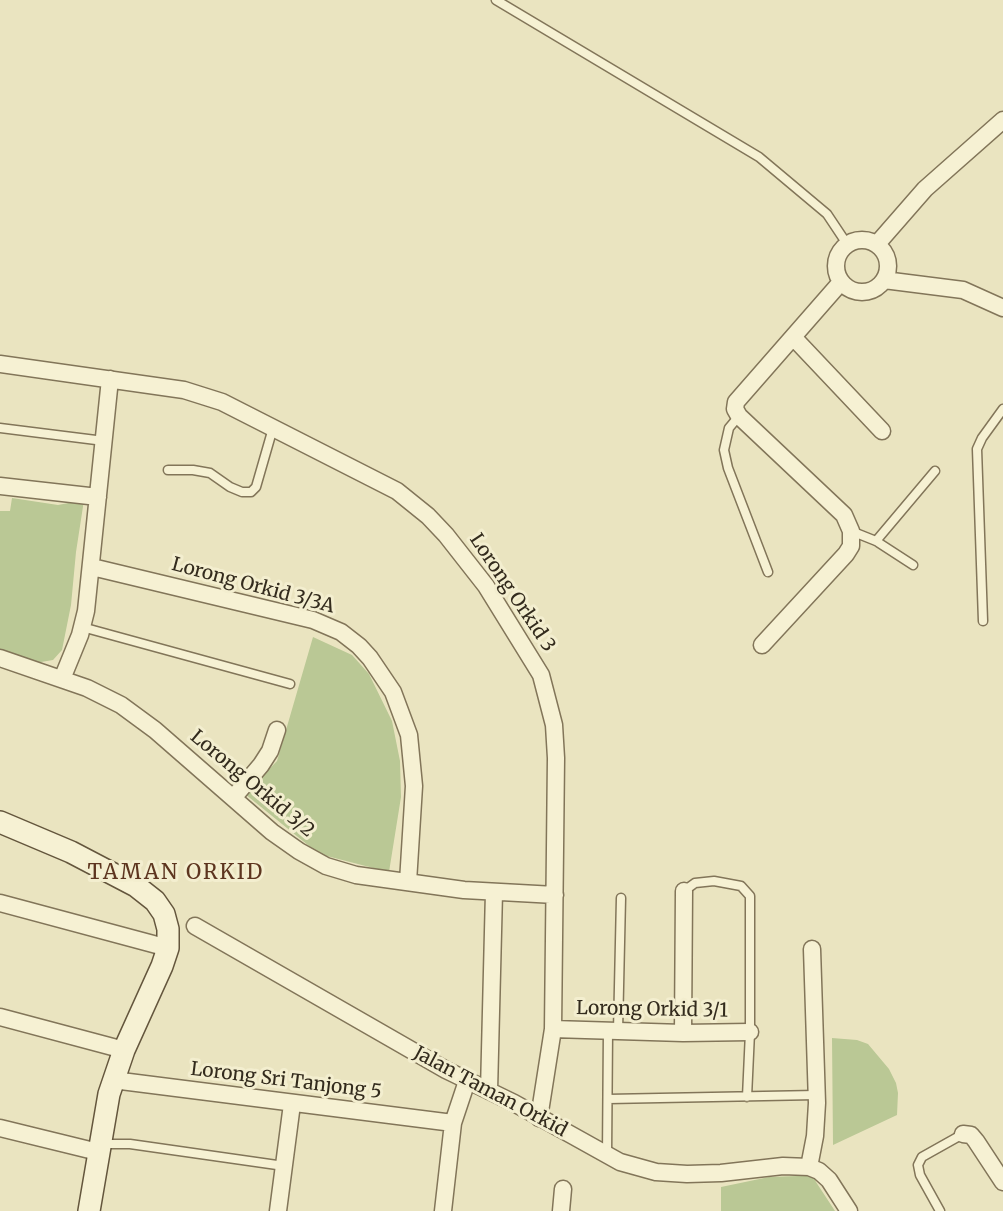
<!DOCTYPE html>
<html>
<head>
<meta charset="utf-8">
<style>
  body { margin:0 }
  canvas { display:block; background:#eae4c0 }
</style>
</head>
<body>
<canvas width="1003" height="1211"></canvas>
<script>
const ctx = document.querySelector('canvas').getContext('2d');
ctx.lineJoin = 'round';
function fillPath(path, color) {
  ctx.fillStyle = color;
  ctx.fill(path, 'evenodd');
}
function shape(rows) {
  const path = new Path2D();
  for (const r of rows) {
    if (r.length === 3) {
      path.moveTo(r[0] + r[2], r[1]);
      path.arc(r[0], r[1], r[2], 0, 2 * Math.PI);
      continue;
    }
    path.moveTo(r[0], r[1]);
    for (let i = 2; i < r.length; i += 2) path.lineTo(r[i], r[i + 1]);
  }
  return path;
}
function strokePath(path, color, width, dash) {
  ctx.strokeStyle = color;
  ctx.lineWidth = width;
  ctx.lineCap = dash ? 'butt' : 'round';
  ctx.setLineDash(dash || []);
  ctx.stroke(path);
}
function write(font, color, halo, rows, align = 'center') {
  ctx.font = font + ' Merriweather,serif';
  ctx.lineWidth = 6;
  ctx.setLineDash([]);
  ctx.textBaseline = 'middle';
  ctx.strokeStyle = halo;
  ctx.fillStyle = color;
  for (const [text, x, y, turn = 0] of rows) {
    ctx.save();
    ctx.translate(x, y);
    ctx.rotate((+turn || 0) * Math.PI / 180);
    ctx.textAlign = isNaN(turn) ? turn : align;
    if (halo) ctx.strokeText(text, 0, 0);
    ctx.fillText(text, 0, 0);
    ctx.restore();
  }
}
const green = shape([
  [12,498,58,505,84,500,76,552,71,605,62,650,53,660,35,663,0,651,0,511,10,511],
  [313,637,352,655,369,674,392,721,400,761,401,797,389,872,319,854,245,794,277,761],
  [832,1038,857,1040,868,1044,889,1069,896,1083,898,1093,897,1115,833,1145],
  [809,1167,816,1182,835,1211,721,1211,721,1187,769,1177,797,1176]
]);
const service = shape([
  [496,0,759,157,827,214,847,244],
  [739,416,729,428,724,450,728,468,768,572],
  [0,428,104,441],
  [168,470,193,470,210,473,230,487,242,492,251,492,256,487,273,428],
  [851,531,876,541,913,565],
  [876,541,935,471],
  [983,621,977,449,982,438,1003,409],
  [82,627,290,684],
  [684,891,695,883,714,881,741,886,750,896,750,1032,747,1097],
  [618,1031,621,898],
  [608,1099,816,1095],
  [103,1144,130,1144,284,1166],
  [607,1156,608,1031],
  [940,1211,920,1175,918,1165,922,1157,963,1134]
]);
const minor = shape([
  [862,266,26],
  [877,244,925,189,1003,120],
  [884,280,963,290,1003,308],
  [794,338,882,431],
  [0,364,184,390,222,402,397,491,428,516,446,535,486,586,541,675,554,725,556,758,553,1029,539,1118],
  [0,486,98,497],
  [92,567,313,620,341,632,359,646,370,658,393,692,409,735,414,786,408,882],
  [762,645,846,554,851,546,851,531,844,515,739,416,735,409,736,402,841,282],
  [0,658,87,688,121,705,155,730,272,832,299,851,326,866,356,875,464,890,555,895],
  [62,679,80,635,86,611,110,379],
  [233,798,261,765,270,751,277,730],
  [0,903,168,948],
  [195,926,446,1070,514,1103,620,1162,656,1172,687,1174,721,1173,783,1166,809,1167,819,1171,829,1180,849,1211],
  [0,1017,124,1050],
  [553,1029,683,1033,750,1032],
  [683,1033,684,891],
  [113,1080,453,1123],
  [489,1091,494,892],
  [0,1128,98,1152],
  [963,1134,971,1135,976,1141,1003,1182],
  [809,1167,815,1136,817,1103,812,949],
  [278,1211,292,1104],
  [443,1211,453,1123,467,1081],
  [561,1211,563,1189]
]);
const secondary = shape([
  [0,822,71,852,136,886,155,901,164,914,168,929,168,948,162,966,124,1050,109,1094,89,1211]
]);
const streetNames = [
  ["Lorong Orkid 3/3A",253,586,15],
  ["Lorong Orkid 3",512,593,56],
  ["Lorong Orkid 3/2",252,784,40],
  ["Lorong Orkid 3/1",652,1010,1],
  ["Lorong Sri Tanjong 5",286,1081,7],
  ["Jalan Taman Orkid",490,1092,28]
];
const neighbourhoodNames = [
  ["TAMAN ORKID",176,873]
];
fillPath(green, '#bac895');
strokePath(service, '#827559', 11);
strokePath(minor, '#827559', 19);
strokePath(secondary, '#64563d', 24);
strokePath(service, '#f6f1d3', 8);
strokePath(minor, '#f6f1d3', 16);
strokePath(secondary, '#f6f1d3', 21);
write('19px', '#332b1d', '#f3eecf', streetNames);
ctx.letterSpacing = '2px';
write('21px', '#5d351f', '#f3eecf', neighbourhoodNames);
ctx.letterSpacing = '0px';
</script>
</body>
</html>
